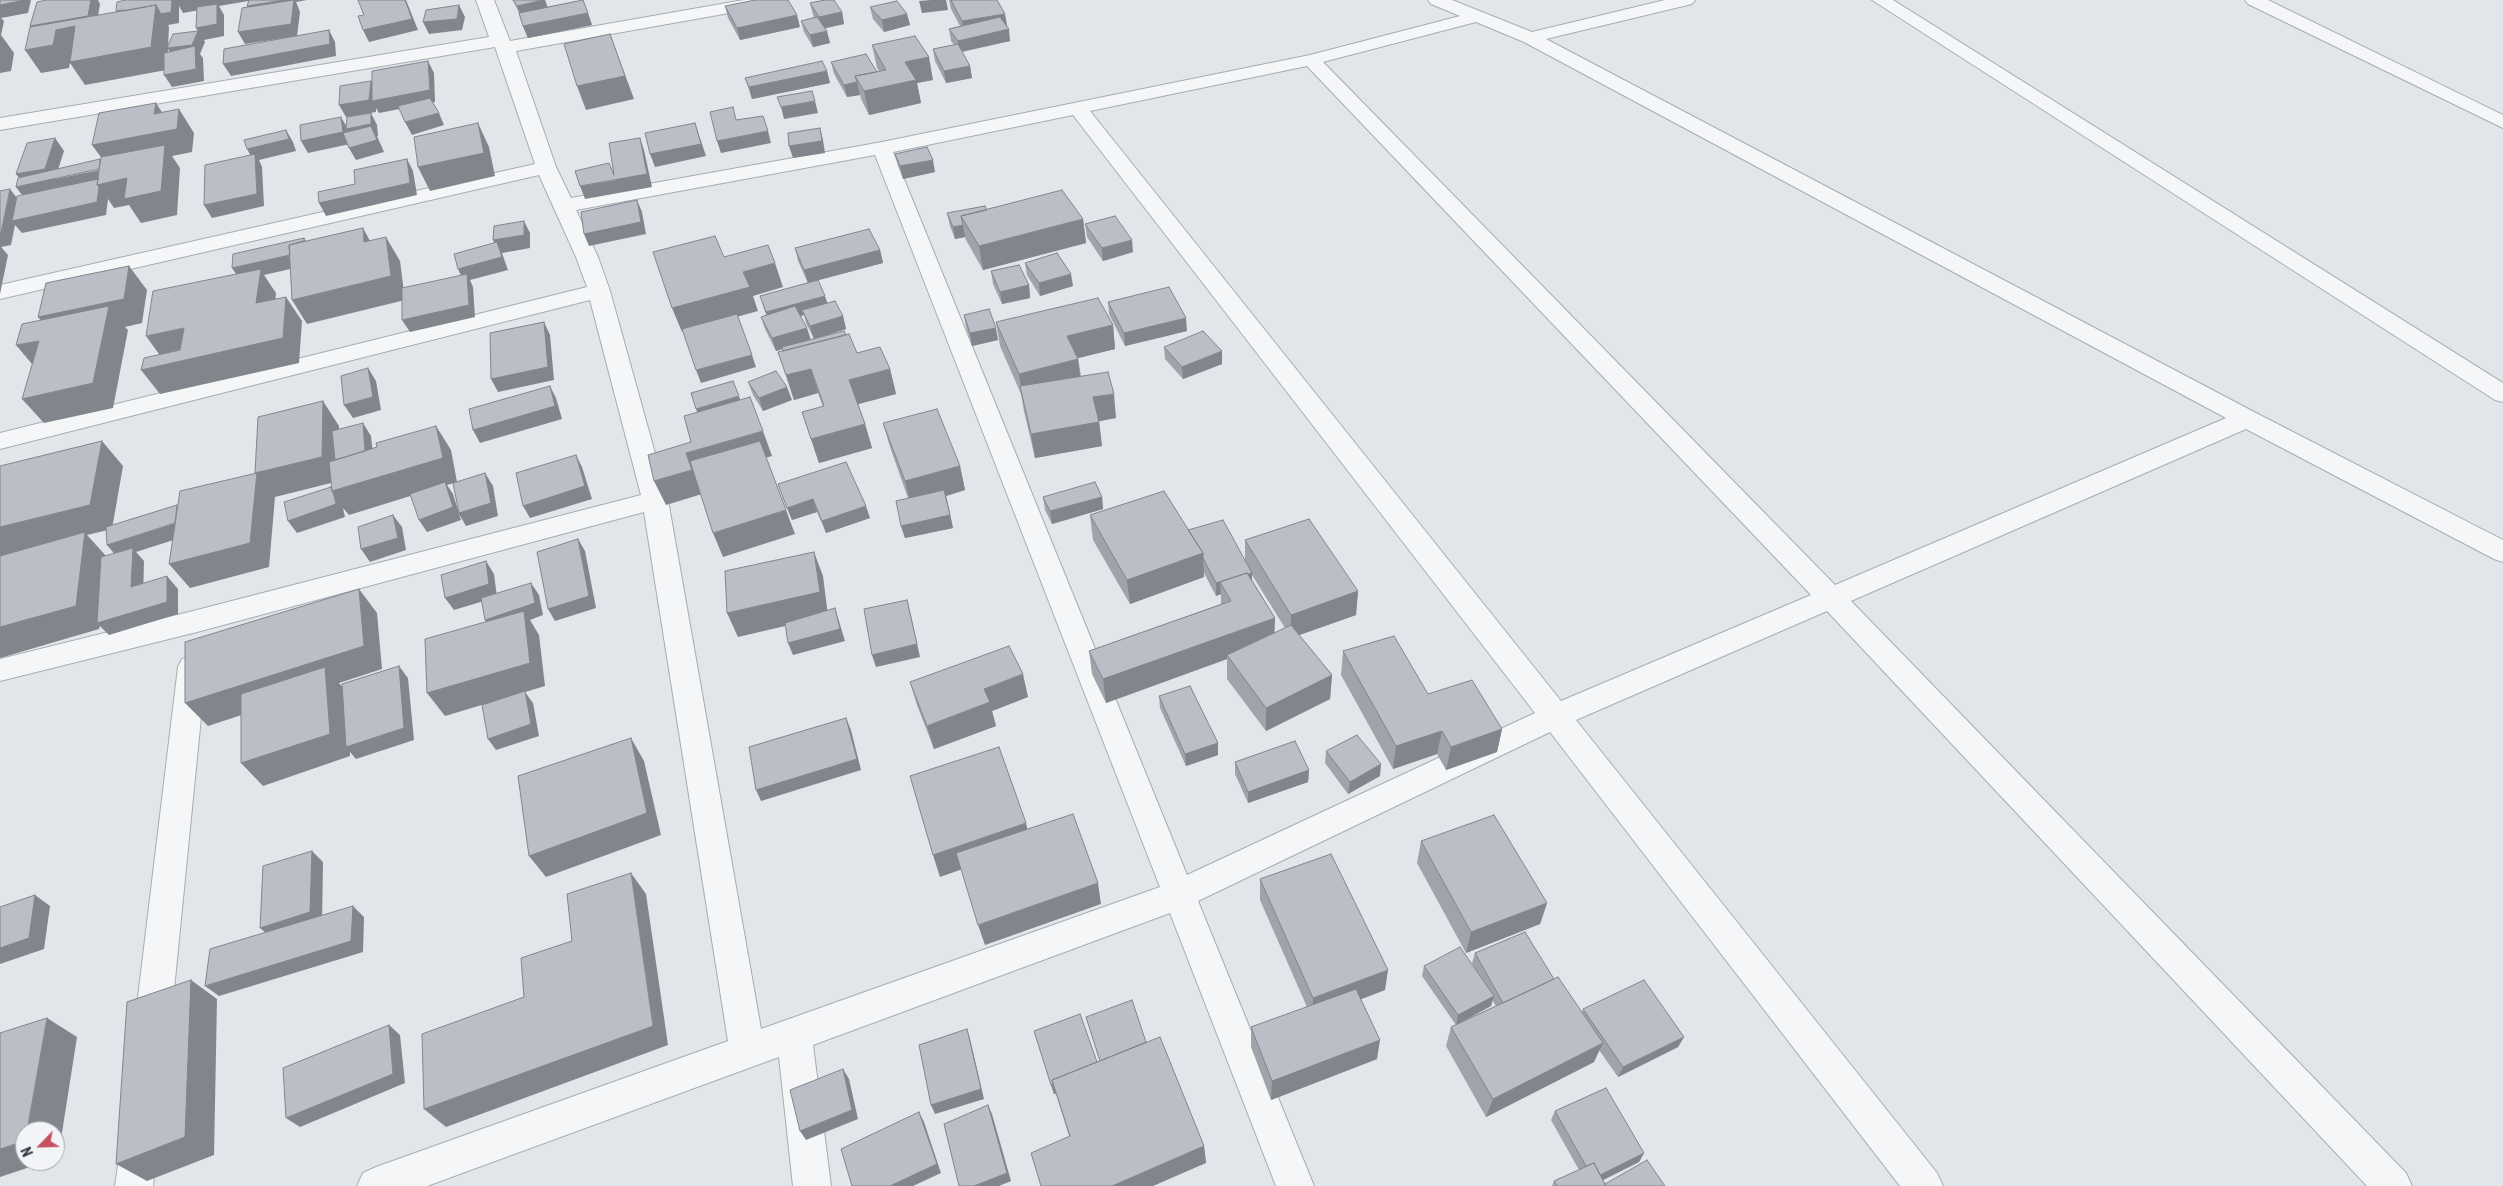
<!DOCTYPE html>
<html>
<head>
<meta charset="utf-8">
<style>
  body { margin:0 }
  #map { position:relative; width:2503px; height:1186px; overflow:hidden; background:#e2e5e9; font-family:"Roboto Condensed",sans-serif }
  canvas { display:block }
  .north { position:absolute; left:15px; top:1121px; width:50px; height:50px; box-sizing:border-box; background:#f2f4f7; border:1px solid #a2a7ae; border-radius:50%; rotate:246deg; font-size:14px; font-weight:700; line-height:20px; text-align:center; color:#2b3340 }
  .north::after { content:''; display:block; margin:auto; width:18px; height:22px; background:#c55163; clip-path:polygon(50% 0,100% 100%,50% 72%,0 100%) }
</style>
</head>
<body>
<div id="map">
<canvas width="2503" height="1186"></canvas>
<div class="north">N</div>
</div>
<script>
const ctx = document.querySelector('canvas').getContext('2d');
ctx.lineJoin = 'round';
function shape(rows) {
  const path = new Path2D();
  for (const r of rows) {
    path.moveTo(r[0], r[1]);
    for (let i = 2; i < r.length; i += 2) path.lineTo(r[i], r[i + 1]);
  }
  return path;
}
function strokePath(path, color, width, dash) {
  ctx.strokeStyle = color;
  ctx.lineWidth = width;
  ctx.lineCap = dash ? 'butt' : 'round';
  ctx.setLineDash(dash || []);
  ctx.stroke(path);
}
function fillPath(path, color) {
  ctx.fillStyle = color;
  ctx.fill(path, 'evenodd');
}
const minor = shape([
  [476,0,494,0,510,41,744,0,783,0,780,4,774,5,516,51,556,167,571,198,882,142,1310,55,1460,16,1431,4,1428,0,1452,0,1532,32,1665,0,1695,0,1692,4,1546,39,2256,413,2503,540,2503,562,2494,559,2246,429,1851,601,2406,1173,2412,1186,2367,1186,1827,611,1576,720,1937,1173,1943,1186,1900,1186,1550,732,1198,901,1314,1186,1276,1186,1170,913,813,1045,831,1186,793,1186,779,1057,427,1186,357,1186,363,1173,376,1167,728,1041,644,512,197,632,0,681,0,659,197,610,641,495,590,300,0,449,0,433,587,287,576,257,539,175,0,299,0,285,535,164,495,47,0,130,0,118,489,37,476,0],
  [1476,22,1524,42,2226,418,1835,585,1323,62,1476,22],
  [1307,66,1811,595,1561,701,1090,111,1307,66],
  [1073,115,1535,713,1187,875,893,152,1073,115],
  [875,155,1160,887,761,1029,668,500,610,291,598,257,576,210,875,155],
  [1872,0,1893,0,2503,383,2503,402,2495,400,1872,0],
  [2245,0,2268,0,2503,115,2503,128,2248,4,2245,0],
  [192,656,202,659,206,667,170,1030,164,1042,152,1047,140,1042,134,1030,178,667,182,659,192,656],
  [140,1119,153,1124,158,1137,153,1186,115,1186,122,1137,127,1124,140,1119]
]);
const wall = shape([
  [513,0,545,0,547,7,583,0,592,25,528,38,523,26,519,13],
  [949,0,997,0,1007,25,1006,26,1010,41,962,52,970,66,972,78,946,83,935,61,933,49,954,45,951,41,949,29,960,26,951,9],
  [810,3,842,12,844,24,825,28,830,43,813,47,804,32,801,21,814,17,813,15],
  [725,6,800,27,740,40,728,18],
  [870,7,907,14,910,25,884,32,873,19],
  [872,45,933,80,917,83,921,103,869,115,861,99,860,95,847,97,834,74,831,62,877,72,879,71,877,68],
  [827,71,830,83,752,99,745,78],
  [895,154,935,172,903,179,898,166],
  [987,210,1083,219,1086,243,983,270,966,240,965,237,955,239,950,226,947,213],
  [1085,224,1133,252,1103,261,1087,237],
  [795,248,880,250,883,263,818,280,827,303,843,316,846,329,816,338,846,335,857,353,890,369,896,394,858,404,865,424,872,448,819,463,802,412,823,407,818,393,794,400,778,352,783,351,782,349,776,351,765,329,761,317,766,315,760,296,808,283,798,261],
  [804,315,806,323,814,339,810,340,801,316],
  [1025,263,1073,286,1040,296,1027,275],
  [991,271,1029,285,1030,298,1002,304,993,284],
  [1108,302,1187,331,1125,346,1109,314],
  [964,315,998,340,972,346,966,327],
  [996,322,1113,325,1115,349,1078,358,1081,376,1116,418,1099,421,1102,446,1035,458,1024,411,1021,394,1000,346],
  [1164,347,1222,364,1183,379,1165,359],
  [748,382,792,400,763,411,753,395],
  [883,423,960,466,965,490,946,496,953,528,905,538,901,526,908,498,890,447],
  [778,484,870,518,826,533,817,512,792,520],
  [1043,497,1102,497,1103,509,1052,524,1045,510],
  [1090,515,1188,530,1245,561,1245,540,1358,591,1356,615,1299,635,1332,675,1330,699,1266,731,1227,679,1227,659,1106,703,1092,674,1089,651,1221,604,1221,594,1216,596,1203,571,1204,577,1130,604,1093,540],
  [1252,575,1285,628,1274,633,1275,618,1252,580],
  [1343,651,1428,694,1502,729,1497,752,1446,770,1437,754,1393,769,1341,675],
  [910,682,1028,697,992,711,996,726,934,749,917,705],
  [1159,696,1218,743,1218,755,1186,766,1160,708],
  [1326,751,1380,776,1348,794,1325,763],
  [1235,762,1309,770,1308,782,1248,803,1235,774],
  [1421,841,1547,903,1540,924,1466,953,1417,863],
  [1260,879,1385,990,1361,999,1377,1059,1271,1100,1251,1047,1251,1027,1307,1007,1260,900],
  [1475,953,1554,979,1582,1012,1583,1009,1684,1037,1678,1047,1618,1077,1599,1050,1594,1062,1486,1117,1446,1046,1451,1027,1456,1025,1422,976,1424,966,1475,969,1472,963],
  [1492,1000,1496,1006,1457,1024,1491,1006],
  [1086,1017,1147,1042,1204,1146,1206,1163,1069,1136,1056,1094,1054,1094,1034,1031,1097,1062,1100,1061,1089,1027],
  [1555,1111,1644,1153,1639,1162,1603,1180,1605,1184,1665,1186,1552,1186,1554,1181,1579,1170,1551,1120]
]);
const shadedWall = shape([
  [20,0,31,0,28,13,1,18,4,21,1,35,14,53,11,71,0,73,0,5],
  [91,0,98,0,100,4,96,28,124,23,116,11,156,5,172,0,254,0,219,6,224,15,224,36,204,40,205,42,200,54,203,58,204,81,172,87,164,75,174,60,168,49,166,70,85,85,70,63,69,68,41,73,25,50,38,38,30,26],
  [179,6,183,13,217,7,196,28,198,31,168,48,169,27,168,25,179,23],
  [284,0,307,0,296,2,300,12,297,36,245,44,238,32,254,18,247,6],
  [405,0,406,0,418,30,369,42,363,30],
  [543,0,545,0,549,11,522,18,517,6],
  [931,0,946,0,948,10,922,13,919,1],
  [459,5,465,17,462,30,429,34,423,22],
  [842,12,844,24,822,29,819,17],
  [588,13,592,25,528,38,523,26],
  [907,14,910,25,884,32,882,20],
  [1005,14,1007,25,964,33,962,21],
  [797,15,800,27,740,40,737,28],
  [1009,29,1010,41,960,52,958,41],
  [329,30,335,42,336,56,231,76,223,64],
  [827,31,830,43,813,47,810,35],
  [610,34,634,99,586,110,577,86],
  [929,57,933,80,917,83,921,103,869,115,864,91,905,62],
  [428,61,434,73,435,102,379,113,376,108,376,112,346,117,339,105,371,81,377,93],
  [970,66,972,78,946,83,944,71],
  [827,71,830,83,752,99,749,87],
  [857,82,860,95,847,97,844,85],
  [815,101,818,113,784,119,781,107],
  [156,103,171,126,179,109,194,133,192,152,172,156,180,168,177,215,141,223,129,205,114,208,108,199,106,215,22,233,15,225,11,245,1,247,8,255,0,294,0,233,10,189,20,202,25,199,16,187,25,185,16,174,55,138,64,151,55,179,109,168,92,145,154,114],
  [371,113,377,125,378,136,377,136,384,152,356,160,349,148,350,144,308,153,301,141,341,117,348,129],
  [439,113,444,125,412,135,405,122],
  [478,123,489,147,495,176,430,191,418,167],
  [695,123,706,156,655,167,650,154],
  [820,128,823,140,825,153,793,158,789,146],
  [286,130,293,142,296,151,259,160,262,167,264,206,212,218,204,205,254,162,247,149],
  [768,131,771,143,721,153,717,141],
  [640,138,644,150,652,187,585,199,580,186,616,180],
  [407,159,413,171,417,195,326,216,319,203],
  [933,160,935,172,903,179,900,166],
  [637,200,642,212,646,234,589,246,584,234],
  [1083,219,1086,243,983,270,979,246],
  [524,221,530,233,530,248,502,253,508,270,470,280,473,287,475,317,410,332,402,320,464,282,458,269,500,253,493,240],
  [963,225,965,237,955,239,953,227],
  [363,228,376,252,364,242],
  [386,237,400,261,405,300,307,324,292,300],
  [304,238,311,251,312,264,264,275,276,293,273,328,232,268],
  [1132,240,1133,252,1103,261,1102,248],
  [880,250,883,263,808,283,804,270],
  [775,263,783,287,753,296,758,311,682,332,672,308,743,272],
  [129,266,147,290,142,323,125,327,128,330,113,408,44,423,22,399,58,342,38,317],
  [1071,274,1073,286,1040,296,1039,283],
  [1029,285,1030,298,1002,304,1000,292],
  [825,296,829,308,802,310,804,315,770,325,766,312],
  [286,297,302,321,299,363,160,394,141,370],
  [843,316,846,329,814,339,810,326],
  [1186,318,1187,331,1125,346,1124,333],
  [544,322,550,335,554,380,498,392,491,379],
  [1113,325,1115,349,1070,360,1067,336],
  [184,328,201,353,164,361,146,336],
  [807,328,811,340,776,351,772,338],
  [996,328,998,340,972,346,970,333],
  [39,341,37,370,16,345],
  [1222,351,1222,364,1183,379,1182,367],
  [752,355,756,367,701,383,696,370],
  [1078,359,1081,383,1023,398,1019,374],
  [368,368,376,381,381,410,353,418,344,405],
  [811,369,818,393,794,400,786,375],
  [890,369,896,394,855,405,849,380],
  [550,386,556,398,562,419,480,443,473,430],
  [787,387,792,400,763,411,759,398],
  [1114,394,1116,418,1095,422,1093,397],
  [739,396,743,409,701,422,696,409],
  [323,401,339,426,339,469,363,423,371,436,375,474,339,481,275,497,269,567,190,588,169,564],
  [1099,422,1102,446,1035,458,1031,434],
  [865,424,872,448,819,463,811,439],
  [436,426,451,450,457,482,447,485,453,494,459,513,485,473,493,486,498,516,466,526,459,514,461,520,427,532,419,520,446,485,349,515,343,508,345,517,297,533,288,521,332,491],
  [763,431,772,456,697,477,702,494,666,505,654,481,686,453],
  [102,441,123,466,112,529,87,535,107,557,100,622,167,576,178,589,178,614,109,635,100,626,99,629,0,658,0,527],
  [576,455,582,467,592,499,530,518,523,506],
  [960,466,965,490,946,496,953,528,905,538,901,526,911,506,905,481],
  [1102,497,1103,509,1052,524,1050,511],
  [813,499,817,512,792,520,787,508],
  [866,506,870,518,826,533,822,521],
  [786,510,795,534,723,557,713,533],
  [393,515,402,527,406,550,370,562,361,549],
  [179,522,189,535,136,552,144,561,143,600,131,587,118,558,107,545],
  [578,539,585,551,596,608,555,621,548,609],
  [814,552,823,576,828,616,738,637,727,613],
  [1203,553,1204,577,1130,604,1127,580],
  [486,561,494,574,497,597,454,610,445,598],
  [1252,573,1252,585,1220,582,1221,594,1216,596,1216,583],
  [531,583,539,595,543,615,530,620,539,635,545,686,525,692,533,703,539,736,496,750,488,739,525,692,445,716,427,693,493,632,485,620],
  [359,589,377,613,382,669,339,683,345,690,399,666,408,678,414,740,356,759,350,752,350,756,263,786,241,763,327,687,208,726,185,703],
  [1358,591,1356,615,1291,638,1291,615],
  [907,600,910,612,920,657,876,667,872,655],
  [835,608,845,641,793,655,788,643],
  [1275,618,1274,642,1227,655,1227,659,1106,703,1103,679],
  [1023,674,1028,697,992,711,996,726,934,749,927,726,984,689],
  [1332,675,1330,699,1266,731,1266,708],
  [846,718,851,730,861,770,761,801,756,790],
  [1502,729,1497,752,1446,770,1451,747],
  [1442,731,1437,754,1393,769,1396,746],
  [631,738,644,761,661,835,546,877,529,856],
  [1218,743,1218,755,1186,766,1185,754],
  [1381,764,1380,776,1348,794,1350,782],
  [1309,770,1308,782,1248,803,1248,792],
  [1026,823,1031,845,940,877,933,855],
  [312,851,323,862,322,923,272,938,260,928],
  [631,873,646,894,668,1045,446,1127,424,1109,653,1026],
  [1098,883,1101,904,985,945,978,925],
  [35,895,50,906,44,949,0,964,0,948],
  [1547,903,1540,924,1466,953,1471,932],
  [353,906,364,917,363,952,219,996,205,986],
  [1388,970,1385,990,1312,1018,1313,998],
  [191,980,217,999,214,1155,147,1181,116,1164],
  [1494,996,1491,1006,1456,1025,1458,1015],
  [47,1018,77,1037,58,1158,55,1159,55,1131,27,1131],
  [389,1025,400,1035,405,1083,300,1127,286,1118],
  [967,1029,970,1039,984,1099,935,1114,931,1105],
  [1684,1037,1678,1047,1618,1077,1623,1067],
  [1380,1040,1377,1059,1271,1100,1272,1081],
  [1603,1043,1594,1062,1486,1117,1493,1099],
  [843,1069,849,1079,858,1119,806,1140,800,1131],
  [1053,1084,1056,1094,1054,1094,1051,1085],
  [988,1105,992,1114,1011,1181,999,1186,974,1186],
  [919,1112,924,1122,941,1173,913,1186,890,1186],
  [25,1141,25,1161,48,1161,0,1177,0,1149],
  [1204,1146,1206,1163,1153,1186,1112,1186],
  [1644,1153,1639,1162,1591,1186,1593,1179]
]);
const building = shape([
  [0,0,20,0,20,1,0,5,0,0],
  [46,0,91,0,88,16,30,26,37,2,46,0],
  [125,0,172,0,171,12,161,14,156,5,124,11,124,10,116,11,117,2,125,0],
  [249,0,284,0,247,6,249,0],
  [294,0,291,24,238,32,242,8,294,0],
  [358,0,405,0,412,19,363,30,358,16,364,15,358,0],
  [513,0,543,0,517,6,513,0],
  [583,0,588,13,523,26,519,13,583,0],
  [755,0,788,0,797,15,737,28,725,6,755,0],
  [825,0,834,0,842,12,819,17,810,3,825,0],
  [951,0,997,0,1005,14,962,21,951,0],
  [897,1,907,14,882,20,870,7,897,1],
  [217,4,217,24,196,28,197,7,217,4],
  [156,5,151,47,70,62,75,26,56,30,53,45,25,50,30,27,156,5],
  [459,5,457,19,423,22,426,10,459,5],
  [817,17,827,31,810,35,801,21,817,17],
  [1000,17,1009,29,958,41,949,29,1000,17],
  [329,30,330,44,223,64,224,49,329,30],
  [198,31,192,45,167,48,173,34,198,31],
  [610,34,625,76,577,86,564,44,610,34],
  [915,36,929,57,905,62,916,80,864,91,855,76,886,70,872,45,915,36],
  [958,44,970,66,944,71,933,49,958,44],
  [195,46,196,69,164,75,164,53,195,46],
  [866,54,877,72,855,76,857,82,844,85,831,62,866,54],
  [428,61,430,90,372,101,372,71,428,61],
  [822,61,827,71,749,87,745,78,822,61],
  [371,81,369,100,339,105,340,86,371,81],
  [812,91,815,101,781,107,777,97,812,91],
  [430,98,439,113,405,122,398,106,430,98],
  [156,103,154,114,179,109,177,129,92,145,99,113,156,103],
  [733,107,736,120,763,116,768,131,717,141,710,112,733,107],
  [371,113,371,124,346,129,347,117,371,113],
  [341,117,343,132,301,141,300,125,341,117],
  [478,123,484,153,418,167,414,137,478,123],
  [695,123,701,144,650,154,645,133,695,123],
  [371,126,377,140,349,148,343,133,371,126],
  [820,128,822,141,789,146,788,133,820,128],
  [286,130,289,139,247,149,244,140,286,130],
  [55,138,45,169,16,174,27,143,55,138],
  [640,138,647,174,580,186,575,171,609,163,614,175,609,143,640,138],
  [165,145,161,191,124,199,127,178,97,185,101,157,165,145],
  [927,147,933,160,900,166,895,154,927,147],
  [255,154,257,194,204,205,205,165,255,154],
  [100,159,99,169,16,187,18,178,100,159],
  [407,159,410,183,319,203,318,192,355,184,354,170,407,159],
  [98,179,97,185,99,187,97,202,12,221,17,196,98,179],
  [10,189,1,233,0,233,0,191,10,189],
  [1062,190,1083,219,979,246,961,216,1062,190],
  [637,200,641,222,584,234,581,212,637,200],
  [985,206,987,210,961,216,963,225,953,227,947,213,985,206],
  [1115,216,1132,240,1102,248,1085,224,1115,216],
  [524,221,524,235,493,240,494,226,524,221],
  [363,228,364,242,386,237,391,276,292,300,289,245,363,228],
  [869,229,880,250,804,270,795,248,869,229],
  [715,236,724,257,768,245,775,263,743,272,750,287,672,308,653,252,715,236],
  [304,238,304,241,289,245,290,255,232,268,233,254,304,238],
  [497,242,502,257,458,269,454,254,497,242],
  [1057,253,1071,274,1039,283,1025,263,1057,253],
  [1019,265,1029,285,1000,292,991,271,1019,265],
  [129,266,124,299,38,317,46,283,129,266],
  [261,269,256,303,286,297,283,338,141,370,144,358,180,350,184,328,146,336,153,291,261,269],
  [467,274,469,305,402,320,402,288,467,274],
  [818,280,825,296,766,312,760,296,818,280],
  [1169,287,1186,318,1124,333,1108,302,1169,287],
  [1098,298,1113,325,1067,336,1078,359,1019,374,996,322,1098,298],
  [835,301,843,316,810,326,802,310,835,301],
  [109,306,93,383,22,399,39,341,16,345,22,324,109,306],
  [795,306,807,328,772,338,761,317,795,306],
  [989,309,996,328,970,333,964,315,989,309],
  [737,314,752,355,696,370,682,329,737,314],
  [544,322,548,367,491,379,490,333,544,322],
  [844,331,846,335,783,351,782,347,844,331],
  [1203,331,1222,351,1182,367,1164,347,1203,331],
  [849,334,857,353,880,347,890,369,849,380,865,424,811,439,802,412,824,406,811,369,786,375,778,352,849,334],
  [368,368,373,397,344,405,341,376,368,368],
  [776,371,787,387,759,398,748,382,776,371],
  [1108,372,1114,394,1093,397,1099,422,1031,434,1020,386,1108,372],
  [733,381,739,396,696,409,691,393,733,381],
  [550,386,555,406,473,430,469,409,550,386],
  [750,397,763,431,686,453,692,470,654,481,648,455,691,442,684,416,750,397],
  [323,401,322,457,255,473,258,417,323,401],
  [937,409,960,466,905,481,883,423,937,409],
  [363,423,365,451,335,460,332,431,363,423],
  [436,426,443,458,332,491,329,462,377,447,376,443,436,426],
  [102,441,90,505,0,527,0,466,102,441],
  [760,441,786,510,713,533,690,461,760,441],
  [576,455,585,486,523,506,516,473,576,455],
  [846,462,866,506,822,521,813,499,787,508,778,484,846,462],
  [257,473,250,543,169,564,180,491,257,473],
  [485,473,491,503,459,513,453,483,485,473],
  [445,482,453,507,419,520,410,494,445,482],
  [1095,482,1102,497,1050,511,1043,497,1095,482],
  [331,487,332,491,334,495,336,504,288,521,284,502,331,487],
  [944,490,950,515,901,526,896,501,944,490],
  [1164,491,1203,553,1127,580,1090,515,1164,491],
  [177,505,175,523,107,545,106,527,177,505],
  [393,515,398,538,361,549,358,527,393,515],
  [1309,519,1358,591,1291,615,1245,540,1309,519],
  [1223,520,1252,573,1248,574,1247,573,1216,583,1203,558,1203,553,1188,530,1223,520],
  [85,532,76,606,0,627,0,556,85,532],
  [578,539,589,596,548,609,537,552,578,539],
  [133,548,131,587,167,576,167,602,97,623,101,557,133,548],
  [814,552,820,592,727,613,725,571,814,552],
  [486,561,489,584,445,598,441,575,486,561],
  [1247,573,1275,618,1103,679,1089,651,1231,601,1220,582,1247,573],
  [531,583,535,603,485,620,481,598,531,583],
  [359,589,364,646,185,703,185,642,359,589],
  [907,600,917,644,872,655,864,609,907,600],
  [835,608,840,629,788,643,785,623,835,608],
  [524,611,530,663,427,693,425,639,524,611],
  [1291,625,1332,675,1266,708,1227,655,1291,625],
  [1394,636,1428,694,1472,680,1502,729,1451,747,1442,731,1396,746,1343,651,1394,636],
  [1009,646,1023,674,984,689,990,702,927,726,910,682,1009,646],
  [399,666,404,728,346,747,342,684,399,666],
  [325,667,330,734,241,763,241,694,325,667],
  [1190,686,1218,743,1185,754,1159,696,1190,686],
  [525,691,531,724,488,739,482,705,525,691],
  [846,718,857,759,756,790,749,747,846,718],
  [1357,735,1381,764,1350,782,1326,751,1357,735],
  [631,738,647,813,529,856,518,776,631,738],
  [1295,741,1309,770,1248,792,1235,762,1295,741],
  [999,747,1026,823,933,855,910,776,999,747],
  [1073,814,1098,883,978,925,956,853,1073,814],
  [1494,815,1547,903,1471,932,1421,841,1494,815],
  [312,851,310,912,260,928,263,866,312,851],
  [1331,854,1388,970,1313,998,1260,879,1331,854],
  [631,873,653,1026,424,1109,422,1034,524,997,521,958,572,941,567,894,631,873],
  [35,895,29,938,0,948,0,907,35,895],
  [353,906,351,941,205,986,210,949,353,906],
  [1525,932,1554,979,1503,1003,1475,953,1525,932],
  [1460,947,1494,996,1458,1015,1424,966,1460,947],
  [1558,977,1603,1043,1493,1099,1451,1027,1558,977],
  [191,980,185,1137,116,1164,127,1002,191,980],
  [1644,980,1684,1037,1623,1067,1583,1009,1644,980],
  [1356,989,1380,1040,1272,1081,1251,1027,1356,989],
  [1132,1000,1146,1042,1100,1061,1086,1017,1132,1000],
  [1080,1014,1097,1062,1052,1080,1053,1084,1051,1085,1034,1031,1080,1014],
  [47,1018,27,1131,25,1131,25,1141,0,1149,0,1033,47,1018],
  [389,1025,393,1074,286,1118,283,1068,389,1025],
  [967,1029,981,1089,931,1105,919,1045,967,1029],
  [1160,1037,1204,1146,1112,1186,1041,1186,1031,1153,1070,1136,1052,1080,1160,1037],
  [843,1069,852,1110,800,1131,790,1090,843,1069],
  [1606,1088,1644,1153,1600,1175,1594,1163,1586,1166,1555,1111,1606,1088],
  [988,1105,1007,1173,974,1186,959,1186,944,1124,988,1105],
  [919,1112,937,1164,890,1186,852,1186,841,1149,919,1112],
  [1647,1160,1665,1186,1606,1186,1605,1184,1647,1160],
  [1594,1163,1606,1186,1557,1186,1554,1181,1594,1163]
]);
strokePath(minor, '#a7acb3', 2);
fillPath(minor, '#f5f6f8');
fillPath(wall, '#a0a3aa');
fillPath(shadedWall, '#82858b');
fillPath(building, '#babec6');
strokePath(building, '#82858b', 1);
</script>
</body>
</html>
